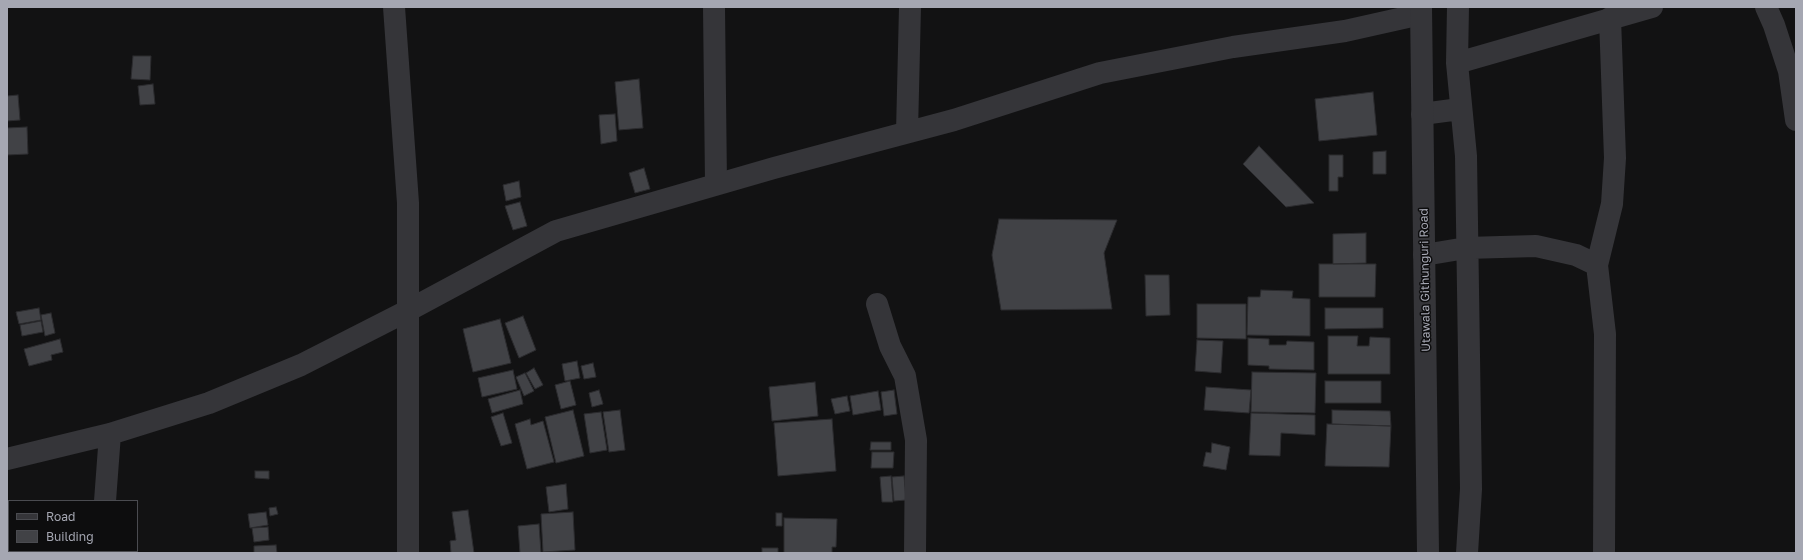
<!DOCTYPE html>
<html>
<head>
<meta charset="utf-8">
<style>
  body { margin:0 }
  #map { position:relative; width:1803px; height:560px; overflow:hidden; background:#121213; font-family:"Golos Text",sans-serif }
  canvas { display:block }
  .frame { position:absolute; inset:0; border:8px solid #a5a7b2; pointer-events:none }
  .legend { position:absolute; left:8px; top:500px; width:130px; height:52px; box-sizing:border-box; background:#0d0d0e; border:1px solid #4a4b50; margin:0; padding:5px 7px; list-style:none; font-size:12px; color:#a5a7b2 }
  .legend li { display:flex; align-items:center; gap:8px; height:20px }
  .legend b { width:20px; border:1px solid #4a4b50 }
</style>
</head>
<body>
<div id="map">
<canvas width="1803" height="560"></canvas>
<div class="frame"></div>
<ul class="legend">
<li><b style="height:5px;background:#353539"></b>Road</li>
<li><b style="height:11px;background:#414246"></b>Building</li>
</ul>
</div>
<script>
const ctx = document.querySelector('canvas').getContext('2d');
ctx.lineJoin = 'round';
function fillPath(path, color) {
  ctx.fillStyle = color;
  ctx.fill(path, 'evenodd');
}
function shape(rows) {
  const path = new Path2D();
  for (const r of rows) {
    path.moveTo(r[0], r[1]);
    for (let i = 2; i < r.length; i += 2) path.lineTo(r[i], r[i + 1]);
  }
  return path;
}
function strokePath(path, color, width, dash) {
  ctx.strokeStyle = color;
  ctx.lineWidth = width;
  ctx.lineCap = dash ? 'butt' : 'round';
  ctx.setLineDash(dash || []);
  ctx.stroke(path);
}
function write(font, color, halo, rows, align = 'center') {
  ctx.font = font + ' "Golos Text",sans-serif';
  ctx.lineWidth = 3;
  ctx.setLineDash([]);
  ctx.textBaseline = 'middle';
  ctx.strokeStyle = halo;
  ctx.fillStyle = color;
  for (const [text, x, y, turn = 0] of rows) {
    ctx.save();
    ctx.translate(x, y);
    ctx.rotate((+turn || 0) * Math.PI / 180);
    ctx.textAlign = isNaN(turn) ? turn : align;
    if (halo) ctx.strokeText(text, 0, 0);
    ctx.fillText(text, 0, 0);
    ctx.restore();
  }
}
const building = shape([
  [133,56,151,56,150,80,131,79,133,56],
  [639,79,643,128,619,130,615,82,639,79],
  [153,84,155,104,140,105,138,86,153,84],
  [1373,92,1377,135,1319,141,1315,99,1373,92],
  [18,95,20,120,7,121,7,96,18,95],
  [615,114,617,141,601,144,599,115,615,114],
  [27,127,28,154,7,155,7,128,27,127],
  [1259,146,1314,203,1286,207,1243,164,1259,146],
  [1386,151,1386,174,1373,174,1373,152,1386,151],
  [1329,155,1343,155,1343,177,1338,177,1338,191,1329,191,1329,155],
  [644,168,650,189,635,193,629,173,644,168],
  [519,181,521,197,506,201,503,185,519,181],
  [520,202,527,226,513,230,505,206,520,202],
  [999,219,1117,220,1104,253,1112,309,1001,310,992,255,999,219],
  [1366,233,1366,263,1333,264,1333,234,1366,233],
  [1319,264,1376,264,1375,297,1319,297,1319,264],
  [1145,275,1169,275,1170,315,1146,316,1145,275],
  [1261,290,1293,291,1292,298,1310,299,1310,336,1247,335,1248,297,1260,297,1261,290],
  [1197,304,1246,304,1246,339,1197,338,1197,304],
  [39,308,41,320,19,324,16,312,39,308],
  [1325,308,1383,308,1383,328,1325,329,1325,308],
  [51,313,55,333,45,336,41,315,51,313],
  [523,316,536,350,519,358,505,323,523,316],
  [500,319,511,363,473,372,463,329,500,319],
  [41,321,43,332,22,336,20,325,41,321],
  [1328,336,1358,336,1357,346,1369,346,1370,337,1390,338,1390,374,1328,374,1328,336],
  [1248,338,1269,339,1269,345,1286,345,1287,341,1314,342,1314,370,1269,369,1269,366,1248,365,1248,338],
  [60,339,63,352,51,355,52,360,29,366,24,349,60,339],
  [1197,340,1223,341,1221,373,1195,371,1197,340],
  [577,361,580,378,565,381,562,364,577,361],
  [593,363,596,377,584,379,581,366,593,363],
  [534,368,543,385,535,389,526,373,534,368],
  [513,370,517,389,482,397,478,378,513,370],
  [1252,372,1316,373,1315,413,1251,412,1252,372],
  [525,373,534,391,524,396,516,377,525,373],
  [570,381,576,405,561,409,555,385,570,381],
  [1325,381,1381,381,1381,403,1325,403,1325,381],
  [815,382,818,416,772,421,769,387,815,382],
  [1206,387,1251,390,1249,413,1204,410,1206,387],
  [520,390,523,404,492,413,488,399,520,390],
  [599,390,603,404,592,407,589,393,599,390],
  [894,390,897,414,884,416,881,392,894,390],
  [878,391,881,410,853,415,850,396,878,391],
  [847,396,850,411,835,414,831,399,847,396],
  [573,410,584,456,556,463,545,417,573,410],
  [620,410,625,450,609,452,603,412,620,410],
  [1332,410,1390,411,1391,426,1332,424,1332,410],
  [601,412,607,450,590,453,584,414,601,412],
  [503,413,512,443,501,446,491,417,503,413],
  [1251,413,1315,415,1315,435,1281,433,1280,456,1249,455,1251,413],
  [530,419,531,425,543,421,554,462,527,469,515,424,530,419],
  [832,419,836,471,778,476,774,423,832,419],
  [1327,424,1391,426,1389,467,1325,466,1327,424],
  [871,442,891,442,891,450,870,450,871,442],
  [1212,443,1230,447,1226,470,1203,466,1206,452,1211,453,1212,443],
  [872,452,894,452,893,468,871,468,872,452],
  [255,471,269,471,269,479,255,478,255,471],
  [891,476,893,502,882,502,880,477,891,476],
  [904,476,906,500,894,501,892,477,904,476],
  [566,484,568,509,549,512,546,487,566,484],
  [276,507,278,514,270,516,269,508,276,507],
  [468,510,474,553,451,553,450,541,456,540,452,512,468,510],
  [266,512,268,525,250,528,248,514,266,512],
  [573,512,575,550,543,552,541,514,573,512],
  [776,513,782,513,782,526,776,526,776,513],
  [784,518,837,519,836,547,832,547,832,553,784,553,784,518],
  [539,524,541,553,520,553,518,526,539,524],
  [268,527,269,540,254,542,252,528,268,527],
  [276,545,277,553,254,553,254,546,276,545],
  [7,546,9,546,9,551,87,551,87,553,7,553,7,546],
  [762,548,778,548,778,553,762,553,762,548]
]);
const minor = shape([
  [394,7,408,203,408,553],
  [714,7,716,184],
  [1458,7,1457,63,1466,156,1471,489,1467,553],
  [1766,7,1774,25,1789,71,1796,120],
  [1457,63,1652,7],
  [1422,114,1460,109],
  [907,132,910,7],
  [1424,255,1466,248,1536,246,1576,255,1597,265,1605,334,1604,553],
  [1597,265,1612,204,1615,158,1610,18],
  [877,304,890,346,905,376,916,440,915,553],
  [7,459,110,434,209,403,301,365,409,310,556,231,774,168,954,120,1100,73,1233,47,1345,31,1421,14],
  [105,501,110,434],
  [102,553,102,551]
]);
const tertiary = shape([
  [1421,7,1428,553]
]);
const streetNames = [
  ["Utawala Githunguri Road",1425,280,-91]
];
fillPath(building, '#414246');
strokePath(building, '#2c2c2f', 1);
strokePath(minor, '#353539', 22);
strokePath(tertiary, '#353539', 22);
write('12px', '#a5a7b2', '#0d0d0e', streetNames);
</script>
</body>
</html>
